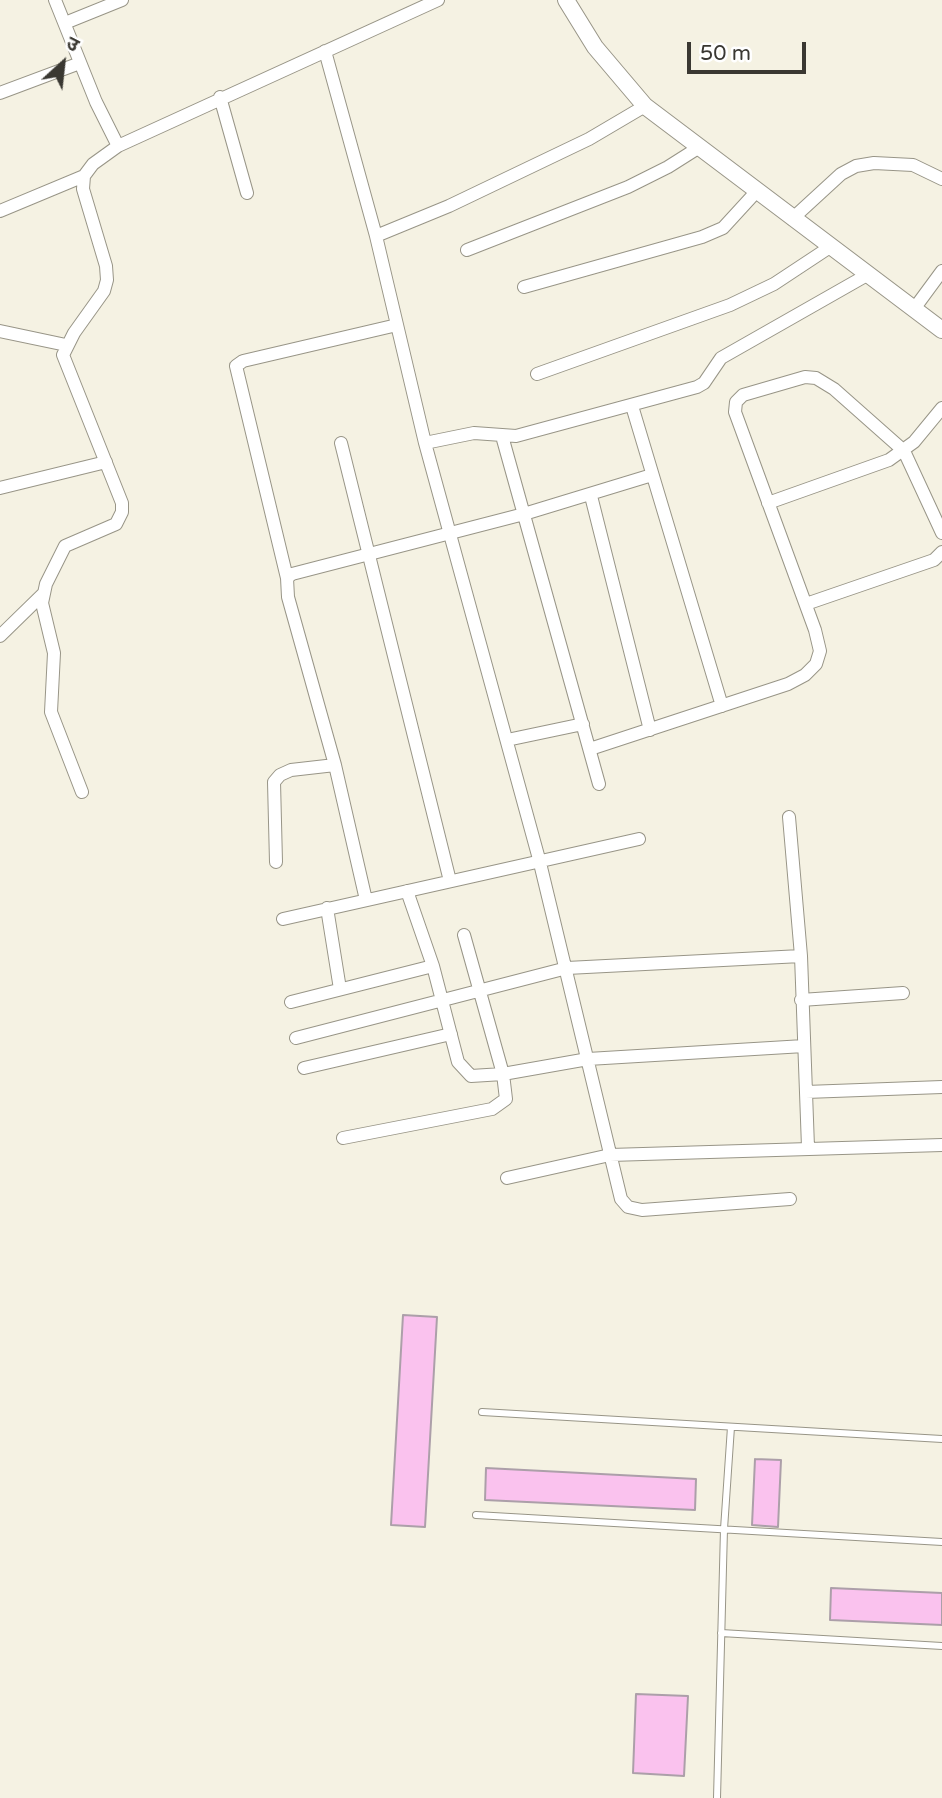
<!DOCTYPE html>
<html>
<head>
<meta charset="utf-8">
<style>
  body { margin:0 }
  #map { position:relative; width:942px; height:1798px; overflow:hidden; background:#f5f2e3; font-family:"Varela Round","Noto Sans Devanagari",sans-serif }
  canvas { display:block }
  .north { position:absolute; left:28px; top:28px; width:70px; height:70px; -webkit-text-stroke:5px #fff; paint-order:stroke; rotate:27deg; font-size:19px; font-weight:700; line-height:28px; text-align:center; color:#3a3832 }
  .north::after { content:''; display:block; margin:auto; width:24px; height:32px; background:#3a3832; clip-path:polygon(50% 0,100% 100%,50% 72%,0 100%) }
  .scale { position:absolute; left:687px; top:42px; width:119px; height:32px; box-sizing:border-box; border:4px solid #3a3832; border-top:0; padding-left:9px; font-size:21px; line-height:24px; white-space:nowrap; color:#3a3832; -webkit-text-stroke:5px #fff; paint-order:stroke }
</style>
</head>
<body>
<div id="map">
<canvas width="942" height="1798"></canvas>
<div class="north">उ</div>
<div class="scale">50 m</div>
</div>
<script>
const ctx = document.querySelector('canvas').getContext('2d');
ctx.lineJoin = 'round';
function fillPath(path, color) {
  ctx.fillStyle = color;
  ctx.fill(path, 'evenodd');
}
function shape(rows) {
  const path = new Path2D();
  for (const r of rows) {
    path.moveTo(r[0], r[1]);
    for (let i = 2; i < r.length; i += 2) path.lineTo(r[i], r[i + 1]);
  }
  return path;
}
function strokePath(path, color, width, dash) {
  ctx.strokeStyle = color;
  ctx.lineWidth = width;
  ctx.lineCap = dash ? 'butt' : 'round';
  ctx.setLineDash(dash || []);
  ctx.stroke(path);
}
const building = shape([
  [403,1315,437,1317,425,1527,391,1525,403,1315],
  [755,1459,781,1460,778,1527,752,1525,755,1459],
  [486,1468,696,1479,695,1510,485,1500,486,1468],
  [831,1588,942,1593,942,1625,830,1620,831,1588],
  [636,1694,688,1696,684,1776,633,1773,636,1694]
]);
const service = shape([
  [482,1412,942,1439],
  [476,1515,942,1542],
  [721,1633,942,1646],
  [717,1798,724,1529,731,1427]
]);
const minor = shape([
  [55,0,96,102,118,146],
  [65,23,122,0],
  [325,51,376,236,425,443,539,859,621,1199,628,1207,642,1210,790,1199],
  [0,93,80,63],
  [220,97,247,193],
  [0,211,84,176],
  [792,219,841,174,856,166,874,163,913,165,942,179],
  [376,236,449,206,589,139,645,106],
  [467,250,628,187,668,167,698,148],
  [524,287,702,237,723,228,756,192],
  [914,309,942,271],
  [0,331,66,345],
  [537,374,730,305,774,284,830,247],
  [632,406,722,706],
  [502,436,599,784],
  [341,443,450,881],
  [425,443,474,433,516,436,697,387,704,383,721,358,867,275],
  [0,488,106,462],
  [591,496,650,730],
  [768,503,889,460,914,442,942,408],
  [287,578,236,366,243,361,397,325],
  [806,604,934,560,942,552],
  [0,636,43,594],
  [507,740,583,724],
  [590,749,788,684,805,675,816,664,820,651,815,630,735,412,736,402,743,395,805,377,816,378,834,389,904,451,942,533],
  [82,792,51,712,54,653,42,603,46,584,65,546,116,524,122,512,122,503,63,355,74,333,104,291,107,280,106,266,83,189,84,176,93,164,118,146,438,0],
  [789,817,801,956,808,1147],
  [276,862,274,782,280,775,291,770,335,765],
  [407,891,433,966,458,1062,471,1076,503,1074,588,1059,804,1046],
  [366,900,335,765,288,597,287,578,292,574,524,514,652,475],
  [327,908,340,989],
  [283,919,639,839],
  [801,1000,903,993],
  [291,1002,433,966],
  [296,1038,567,968,801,956],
  [304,1068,451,1034],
  [806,1092,942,1087],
  [343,1138,492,1109,506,1099,503,1074,464,935],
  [507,1178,610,1155,942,1145]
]);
const tertiary = shape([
  [566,0,595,47,645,106,942,330]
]);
fillPath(building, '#fac2ee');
strokePath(building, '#ac9fa9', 2);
strokePath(service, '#989587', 8);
strokePath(minor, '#989587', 14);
strokePath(tertiary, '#989587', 18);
strokePath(service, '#fff', 6);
strokePath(minor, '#fff', 12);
strokePath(tertiary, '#fff', 16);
</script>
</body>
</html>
